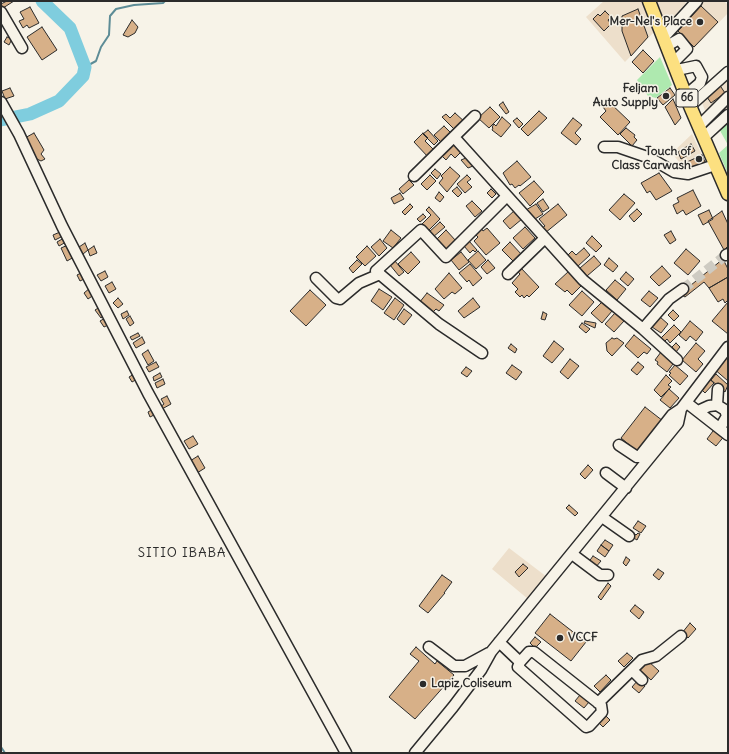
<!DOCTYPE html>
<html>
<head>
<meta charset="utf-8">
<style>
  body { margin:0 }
  #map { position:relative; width:729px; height:754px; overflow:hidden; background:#f7f3e8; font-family:Delius,sans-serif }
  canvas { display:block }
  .frame { position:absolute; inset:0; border:2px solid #2b2b2b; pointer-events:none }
</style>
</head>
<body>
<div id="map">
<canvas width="729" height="754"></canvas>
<div class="frame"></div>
</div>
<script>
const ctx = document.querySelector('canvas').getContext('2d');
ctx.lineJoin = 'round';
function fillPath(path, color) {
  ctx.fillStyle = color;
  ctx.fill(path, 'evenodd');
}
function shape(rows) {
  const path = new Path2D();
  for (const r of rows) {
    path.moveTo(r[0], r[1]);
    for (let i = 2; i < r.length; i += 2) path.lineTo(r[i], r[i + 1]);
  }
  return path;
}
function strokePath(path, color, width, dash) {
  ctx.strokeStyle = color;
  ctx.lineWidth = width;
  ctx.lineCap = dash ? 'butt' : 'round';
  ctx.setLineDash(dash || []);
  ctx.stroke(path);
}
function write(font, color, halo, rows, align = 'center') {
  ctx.font = font + ' Delius,sans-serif';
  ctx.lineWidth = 3;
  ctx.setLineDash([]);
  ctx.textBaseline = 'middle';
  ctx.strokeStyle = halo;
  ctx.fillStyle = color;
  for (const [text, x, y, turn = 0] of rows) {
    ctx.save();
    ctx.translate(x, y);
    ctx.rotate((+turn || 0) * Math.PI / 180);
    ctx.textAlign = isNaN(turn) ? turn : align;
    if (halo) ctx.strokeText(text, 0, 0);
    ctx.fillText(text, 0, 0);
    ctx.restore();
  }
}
const built = shape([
  [604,1,642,1,655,31,625,62,586,17],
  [654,1,684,1,686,3,665,27],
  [699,1,724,1,728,5,728,13,684,59,673,31],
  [728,71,728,111,711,125,700,98],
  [692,134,702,155,682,166,672,153],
  [509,548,547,577,528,599,492,569]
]);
const green = shape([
  [660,57,672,85,656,98,648,96,637,80],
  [728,116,728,174,719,153,728,145,718,127]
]);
const stream = shape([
  [85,67,96,61,101,47,109,35,110,16,116,9,134,5,163,3,165,1],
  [1,747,5,753]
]);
const river = shape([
  [1,120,30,114,59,101,83,76,85,67,70,28,42,1]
]);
const building = shape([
  [7,1,14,1,3,8,1,4,7,1],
  [701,6,718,22,694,47,678,31,701,6],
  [30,7,39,23,29,28,27,25,23,28,19,21,24,19,20,12,30,7],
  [638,9,648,37,631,56,622,31,622,16,638,9],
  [605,11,611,17,608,20,611,24,604,31,593,19,598,14,600,16,605,11],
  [132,20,138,27,135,33,128,37,123,35,132,20],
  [42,27,57,50,42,60,27,37,42,27],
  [7,37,12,39,9,45,4,42,7,37],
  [643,50,654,61,643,73,632,62,643,50],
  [719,84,725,93,711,103,705,94,719,84],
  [10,88,14,96,5,99,2,91,10,88],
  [670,88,675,95,663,105,657,98,670,88],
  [673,99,681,118,675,125,665,107,673,99],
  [608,101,630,122,618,135,600,117,606,111,603,107,608,101],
  [503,102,509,112,506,114,499,105,503,102],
  [490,107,500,117,489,128,478,118,490,107],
  [539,111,547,118,528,136,521,129,539,111],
  [455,113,466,123,462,127,459,124,454,129,442,117,446,114,450,118,455,113],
  [502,117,511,125,501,137,492,130,493,128,492,127,494,124,496,126,502,117],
  [517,118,523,124,519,128,513,121,517,118],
  [573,118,582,125,575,133,581,139,576,145,561,133,573,118],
  [444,126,451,133,441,142,434,135,444,126],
  [626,128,635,135,634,137,637,140,632,146,620,134,626,128],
  [428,130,438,141,434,145,423,134,428,130],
  [34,133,44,150,41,154,45,159,41,161,35,158,23,139,34,133],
  [423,133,428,138,425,141,435,151,429,158,414,142,423,133],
  [453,144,461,152,455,158,451,154,446,160,442,156,453,144],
  [691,144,695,151,681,159,678,152,691,144],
  [702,155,705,162,690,169,687,162,702,155],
  [466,158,473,166,468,168,461,160,466,158],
  [517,161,531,177,520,186,519,185,515,188,512,184,510,185,503,173,517,161],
  [450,167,460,176,447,192,439,183,443,178,441,176,450,167],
  [435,169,441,174,437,179,431,173,435,169],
  [659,173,672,191,656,200,650,191,647,193,641,183,659,173],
  [430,175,436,181,427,190,421,184,430,175],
  [467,175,471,179,467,182,472,187,465,193,457,184,467,175],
  [409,180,414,185,403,194,399,189,409,180],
  [534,181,544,192,530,206,519,193,534,181],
  [457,187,462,193,458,197,452,191,457,187],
  [491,189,496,194,492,198,487,193,491,189],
  [693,190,701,206,686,215,683,210,677,214,673,205,679,202,677,198,693,190],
  [439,192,444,197,440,202,435,198,439,192],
  [400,193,404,199,394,204,391,198,400,193],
  [624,194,635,203,620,220,609,210,624,194],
  [543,199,549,208,543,212,537,203,543,199],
  [472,201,482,211,475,217,466,206,472,201],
  [410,204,413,207,405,215,402,212,410,204],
  [536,204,543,214,535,219,526,210,536,204],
  [558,204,567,215,545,233,542,228,545,226,539,219,558,204],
  [429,207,440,219,428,231,421,225,431,215,426,210,429,207],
  [637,209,642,214,634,222,629,216,637,209],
  [515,210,522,219,510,229,503,221,515,210],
  [709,210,713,219,703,225,698,215,709,210],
  [722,211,728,224,728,246,724,250,708,221,722,211],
  [423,214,426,217,420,222,417,219,423,214],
  [440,222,445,227,433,237,429,232,440,222],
  [525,227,535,238,523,249,513,238,525,227],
  [481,228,483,231,487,228,500,243,486,255,474,241,478,237,474,233,481,228],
  [391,230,401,238,393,248,383,241,391,230],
  [446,230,456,241,445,252,440,246,442,245,437,239,446,230],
  [671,231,676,240,670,244,664,235,671,231],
  [60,232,63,236,55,240,53,235,60,232],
  [592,236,602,246,596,252,586,243,592,236],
  [64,238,66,242,59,246,57,242,64,238],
  [380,239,387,248,379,256,371,247,380,239],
  [469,241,477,250,475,252,473,250,470,253,464,246,469,241],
  [510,242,522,255,515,263,502,250,510,242],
  [85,243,88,250,83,254,79,247,85,243],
  [68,245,74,257,67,261,61,248,68,245],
  [94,246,97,253,90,256,88,250,94,246],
  [367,246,376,256,365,266,356,257,367,246],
  [584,248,590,255,577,267,566,257,572,251,576,255,584,248],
  [686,249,700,261,688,275,674,263,686,249],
  [478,251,486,260,476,269,468,260,478,251],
  [411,252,420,262,408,274,398,264,411,252],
  [461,252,469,262,459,270,451,260,461,252],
  [594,256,601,264,587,276,580,268,594,256],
  [609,258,618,266,613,272,604,265,609,258],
  [723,259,728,269,728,277,709,288,704,282,685,297,680,294,723,259],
  [357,260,362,264,353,273,349,268,357,260],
  [488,260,495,268,487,274,481,267,488,260],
  [395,261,404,272,399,276,390,265,395,261],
  [470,264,482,278,473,286,469,280,467,282,459,273,470,264],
  [662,266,671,276,659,286,650,277,662,266],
  [520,267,539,287,529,297,527,295,524,298,522,295,520,297,515,292,518,289,512,283,520,274,516,270,520,267],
  [105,271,108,277,101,281,97,275,105,271],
  [569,271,582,285,572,295,567,290,565,292,555,284,569,271],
  [83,272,86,278,80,281,77,275,83,272],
  [626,272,634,279,628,286,620,279,626,272],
  [449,273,462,288,455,294,452,292,444,299,435,289,449,273],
  [728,277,728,300,725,303,723,299,718,302,709,288,728,277],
  [615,280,626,289,617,300,606,290,615,280],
  [112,282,116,289,109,293,105,286,112,282],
  [90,288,95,294,88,299,84,293,90,288],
  [379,289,392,297,383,310,371,301,379,289],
  [310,290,326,305,306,326,290,311,310,290],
  [582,291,594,302,582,316,569,305,582,291],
  [649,291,658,298,650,307,641,300,649,291],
  [427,293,444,305,439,311,436,309,433,312,429,308,427,310,419,303,427,293],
  [118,298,123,304,118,308,113,303,118,298],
  [395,298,404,305,394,320,384,313,395,298],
  [473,298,480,307,464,318,458,311,473,298],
  [602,302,612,311,602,323,591,313,602,302],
  [728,302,728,334,712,321,728,302],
  [100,307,105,315,101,318,95,310,100,307],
  [404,309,412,315,404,325,397,319,404,309],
  [673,310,679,316,674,321,668,315,673,310],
  [127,311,129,315,123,319,121,314,127,311],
  [543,312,547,314,545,320,541,319,543,312],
  [615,313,624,321,614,332,605,324,615,313],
  [130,316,134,323,130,326,126,319,130,316],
  [107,317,110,324,104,327,100,321,107,317],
  [660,317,668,324,661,333,652,327,660,317],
  [585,321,596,323,595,328,584,323,585,321],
  [690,321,703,332,696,341,690,336,686,341,679,335,690,321],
  [582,323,590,329,586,333,579,327,582,323],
  [674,325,681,332,670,343,667,339,664,342,661,338,674,325],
  [138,333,140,336,132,340,130,337,138,333],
  [634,335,651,349,647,354,644,352,638,358,625,346,634,335],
  [142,337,145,343,136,348,133,343,142,337],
  [612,338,614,339,617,338,624,343,612,356,607,351,606,343,612,338],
  [554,341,564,349,552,363,543,356,554,341],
  [676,343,680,347,676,352,672,347,676,343],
  [696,343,705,351,698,359,703,364,696,372,682,360,696,343],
  [511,344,517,349,515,353,508,348,511,344],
  [728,349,728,381,713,368,728,349],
  [148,350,154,361,148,365,142,354,148,350],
  [661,352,676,360,667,372,657,364,658,362,655,360,661,352],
  [570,359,579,366,568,379,560,372,570,359],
  [156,362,159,367,149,372,146,367,156,362],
  [638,362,644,367,637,375,631,370,638,362],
  [512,365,522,372,516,380,506,373,512,365],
  [675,365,688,376,680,385,669,375,671,373,669,372,675,365],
  [466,367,472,371,467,377,461,373,466,367],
  [136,373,139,378,132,382,129,377,136,373],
  [160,373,162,377,154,381,153,377,160,373],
  [716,374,728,385,725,392,711,380,716,374],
  [666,375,672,381,668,385,671,387,661,397,654,390,666,375],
  [708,378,714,383,705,393,700,388,708,378],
  [163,379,165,384,157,388,155,383,163,379],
  [669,389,679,398,670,408,660,400,669,389],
  [167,396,171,404,162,409,160,407,164,404,161,399,167,396],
  [645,407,663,421,638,452,621,438,645,407],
  [155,408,158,413,150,417,148,412,155,408],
  [716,427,726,434,716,446,707,439,716,427],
  [193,436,198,444,189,449,184,441,193,436],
  [198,456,205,468,197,473,190,461,198,456],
  [588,465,593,470,585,479,580,474,588,465],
  [569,505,578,513,575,516,566,508,569,505],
  [638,521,646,526,641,533,633,528,638,521],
  [631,531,636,535,638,533,640,534,637,540,627,534,631,531],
  [605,540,613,545,609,551,601,545,605,540],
  [601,545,609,551,605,557,597,551,601,545],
  [593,556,601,561,595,568,588,563,593,556],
  [626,557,630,560,626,566,623,563,626,557],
  [523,564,528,568,519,577,515,572,523,564],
  [658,569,664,573,659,580,653,575,658,569],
  [442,575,452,582,444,593,445,593,428,613,419,606,442,575],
  [608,583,611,586,601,600,598,597,608,583],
  [635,605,644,612,639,619,630,611,635,605],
  [550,614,586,642,571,661,535,633,550,614],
  [690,623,696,629,688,638,682,633,690,623],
  [535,637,541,642,535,648,530,643,535,637],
  [416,647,435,664,437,661,454,675,415,719,389,697,419,661,410,654,416,647],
  [627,653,633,658,624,667,618,661,627,653],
  [648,661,659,671,651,680,640,670,648,661],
  [606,675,611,680,600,692,594,686,606,675],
  [638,680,645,686,639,693,632,687,638,680],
  [580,695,589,702,584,708,575,701,580,695],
  [604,714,610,720,603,727,597,721,604,714]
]);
const minorTunnel = shape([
  [683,289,726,255]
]);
const minor = shape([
  [1,12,22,48],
  [664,37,697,1],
  [667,46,679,39,687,49,674,62],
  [677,70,696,66,702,77,700,83,686,95],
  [1,102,19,134,62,226,148,393,346,753],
  [690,106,728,72],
  [699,126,728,97],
  [454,137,583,280,643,329,677,360],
  [704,137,728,115],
  [604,147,618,147,650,158,674,172,688,174,715,165],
  [414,176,475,116],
  [726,255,728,254],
  [508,274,545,238],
  [316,278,336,298,340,299,359,283,380,274],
  [643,329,669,299,683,289],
  [482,353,439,324,376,271,421,230,446,257,507,196],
  [687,403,728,435],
  [717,405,718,389],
  [698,411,709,406,717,405,725,410,727,416,720,428],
  [619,445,637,457,639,457,672,415,681,409],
  [606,473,626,488],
  [602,517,629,536],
  [572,554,600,575,608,575],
  [499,642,520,662],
  [429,647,454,666,465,666,489,653],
  [529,652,534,652,601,705,602,712,589,726,586,727,518,667,520,662,529,652],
  [632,670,642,680],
  [598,703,642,660,656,656,681,636],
  [415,753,453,707,481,670,491,652,678,423,681,409,728,347]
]);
const major = shape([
  [649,1,690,106,728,194]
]);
const markers = [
  [700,22,4,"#2b2b2b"],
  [666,96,4,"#2b2b2b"],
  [699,159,4,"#2b2b2b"],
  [560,638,4,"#2b2b2b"],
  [423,684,4,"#2b2b2b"]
];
const shields = [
  [687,98,22]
];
const shieldNames = [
  ["66",687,98]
];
const poiNames = [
  ["Mer-Nel's Place",692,22],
  ["Feljam",658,89],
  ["Auto Supply",658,103],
  ["Touch of",691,152],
  ["Class Carwash",691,166],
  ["VCCF",568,638,"left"],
  ["Lapiz Coliseum",431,684,"left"]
];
const neighbourhoodNames = [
  ["SITIO IBABA",182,553]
];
fillPath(built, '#eddfcb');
fillPath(green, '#aee9af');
strokePath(stream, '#5d8c96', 2);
strokePath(river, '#7fcdde', 13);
fillPath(building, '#d7b088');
strokePath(building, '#2b2b2b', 1);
strokePath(minorTunnel, '#cecbc2', 10, [10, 5]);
strokePath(minor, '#2b2b2b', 13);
strokePath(major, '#2b2b2b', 15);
strokePath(minor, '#f7f3e8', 10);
strokePath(major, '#fce080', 12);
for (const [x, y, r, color] of markers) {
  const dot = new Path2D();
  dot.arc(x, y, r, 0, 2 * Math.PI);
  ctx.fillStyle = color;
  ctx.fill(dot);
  strokePath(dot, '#f7f3e8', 1.5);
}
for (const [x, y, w] of shields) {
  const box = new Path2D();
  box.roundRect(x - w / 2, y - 9, w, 18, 3);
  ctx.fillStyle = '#f7f3e8';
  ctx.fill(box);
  strokePath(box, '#2b2b2b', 1);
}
write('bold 11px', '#2b2b2b', null, shieldNames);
write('bold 12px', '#2b2b2b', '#f7f3e8', poiNames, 'right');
ctx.letterSpacing = '1px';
write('13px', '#2b2b2b', '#f7f3e8', neighbourhoodNames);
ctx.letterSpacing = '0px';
</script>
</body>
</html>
